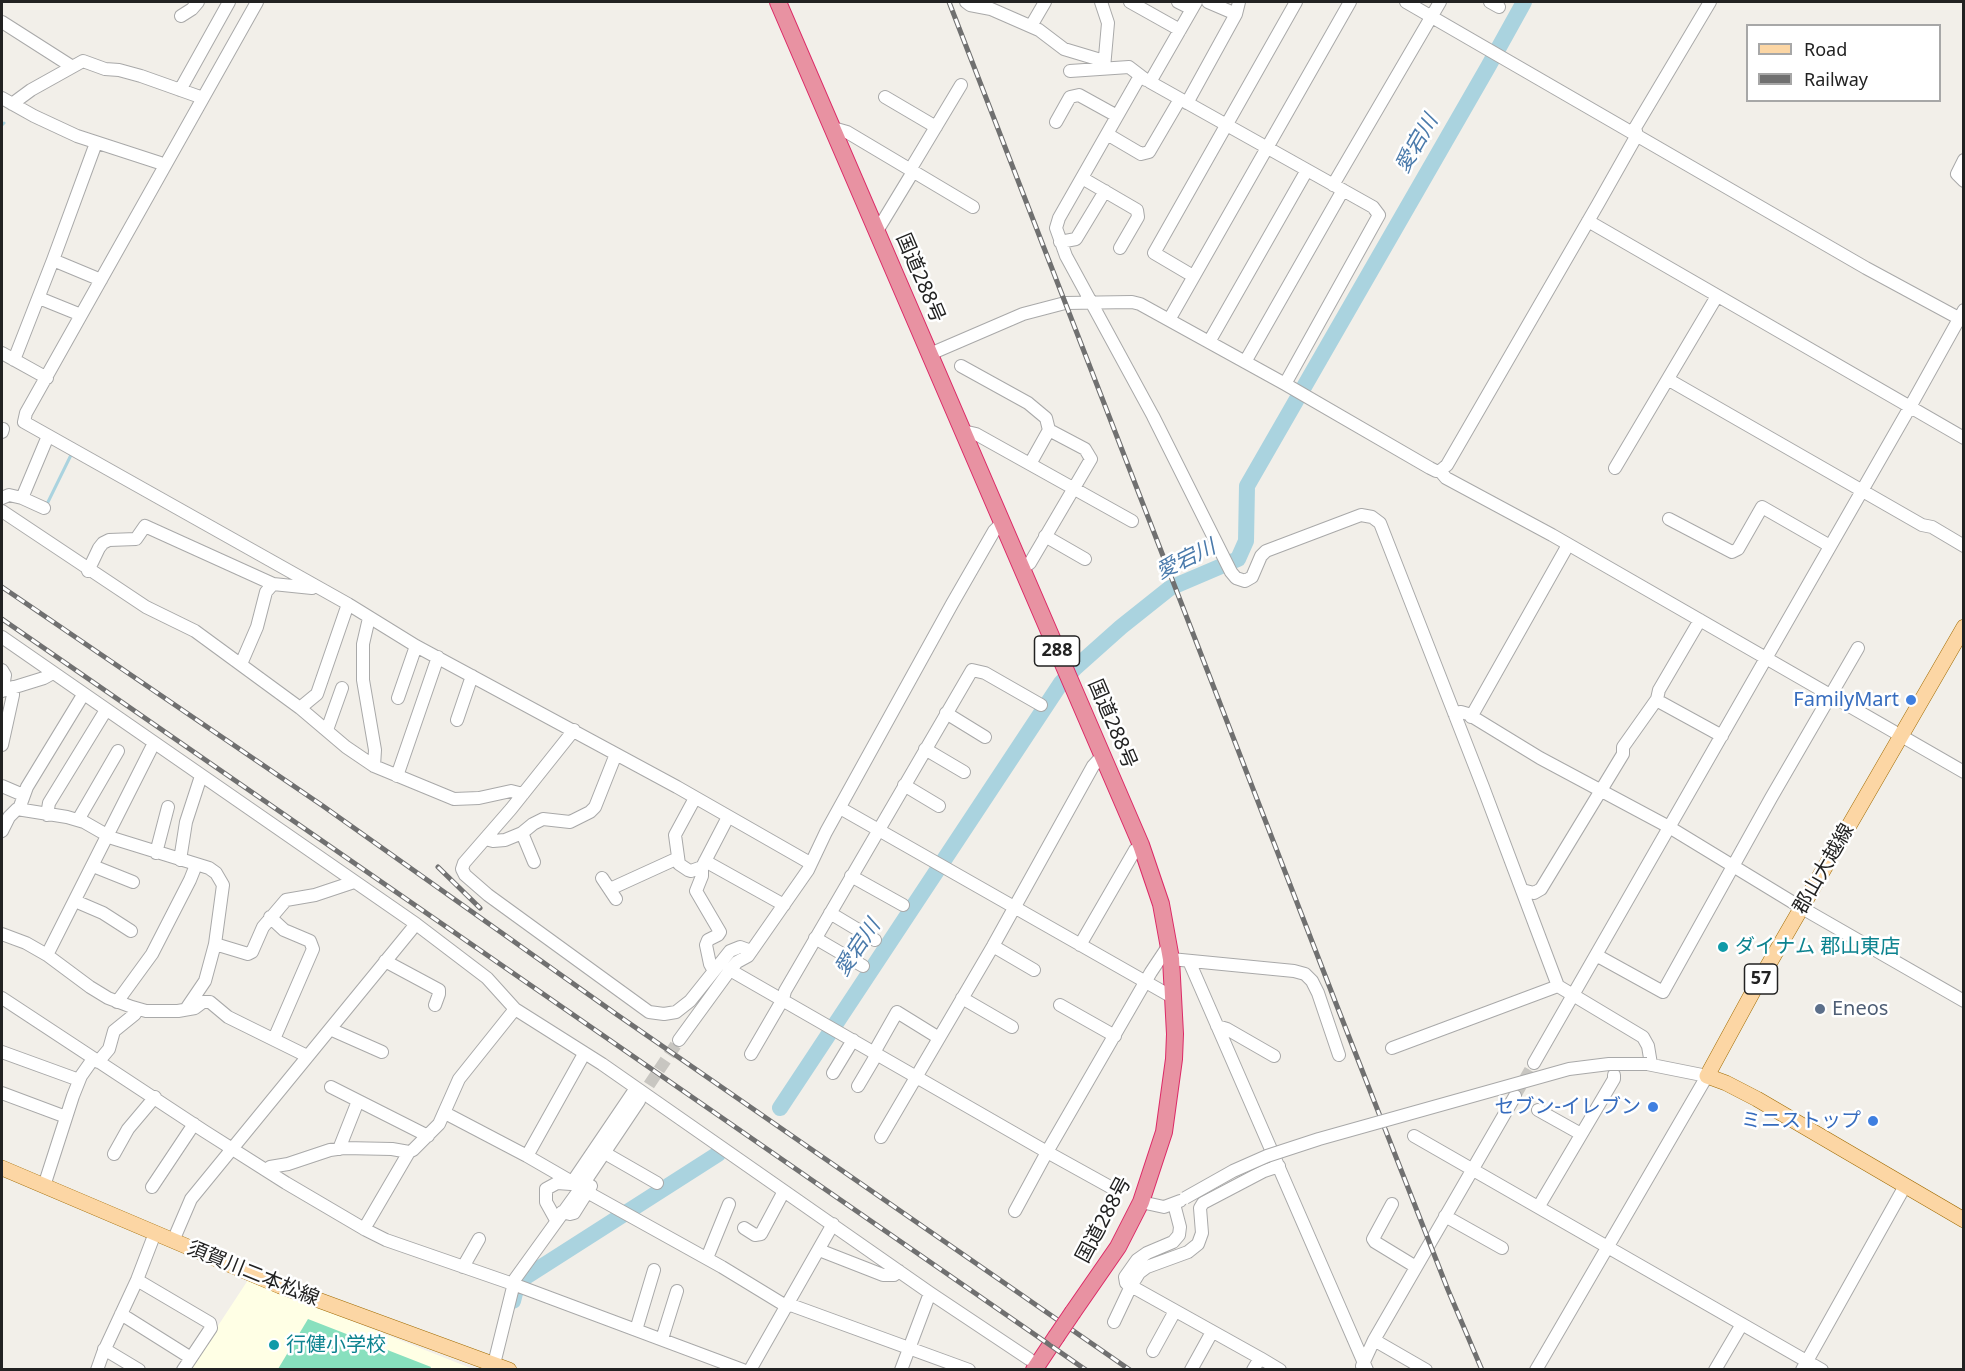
<!DOCTYPE html>
<html>
<head>
<meta charset="utf-8">
<style>
  body { margin:0 }
  #map { position:relative; width:1965px; height:1371px; overflow:hidden; background:#f2efe9; font-family:"Noto Sans",sans-serif }
  canvas { display:block }
  .frame { position:absolute; inset:0; border:3px solid #222; pointer-events:none }
  .legend { position:absolute; left:1746px; top:24px; width:195px; height:78px; box-sizing:border-box; background:#fff; border:2px solid #a7a7a7; margin:0; padding:8px 10px; list-style:none; font-size:18px; color:#222 }
  .legend li { display:flex; align-items:center; gap:12px; height:30px }
  .legend b { width:30px; border:2px solid #a7a7a7 }
</style>
</head>
<body>
<div id="map">
<canvas width="1965" height="1371"></canvas>
<div class="frame"></div>
<ul class="legend">
<li><b style="height:8px;background:#fcd6a4"></b>Road</li>
<li><b style="height:8px;background:#707070"></b>Railway</li>
</ul>
</div>
<script>
const ctx = document.querySelector('canvas').getContext('2d');
ctx.lineJoin = 'round';
function fillPath(path, color) {
  ctx.fillStyle = color;
  ctx.fill(path, 'evenodd');
}
function shape(rows) {
  const path = new Path2D();
  for (const r of rows) {
    path.moveTo(r[0], r[1]);
    for (let i = 2; i < r.length; i += 2) path.lineTo(r[i], r[i + 1]);
  }
  return path;
}
function strokePath(path, color, width, dash) {
  ctx.strokeStyle = color;
  ctx.lineWidth = width;
  ctx.lineCap = dash ? 'butt' : 'round';
  ctx.setLineDash(dash || []);
  ctx.stroke(path);
}
function write(font, color, halo, rows, align = 'center') {
  ctx.font = font + ' "Noto Sans","Noto Sans JP",sans-serif';
  ctx.lineWidth = 5;
  ctx.setLineDash([]);
  ctx.textBaseline = 'middle';
  ctx.strokeStyle = halo;
  ctx.fillStyle = color;
  for (const [text, x, y, turn = 0] of rows) {
    ctx.save();
    ctx.translate(x, y);
    ctx.rotate((+turn || 0) * Math.PI / 180);
    ctx.textAlign = isNaN(turn) ? turn : align;
    if (halo) ctx.strokeText(text, 0, 0);
    ctx.fillText(text, 0, 0);
    ctx.restore();
  }
}
const education = shape([
  [248,1280,473,1369,189,1370]
]);
const pitch = shape([
  [308,1319,431,1367,430,1369,278,1369]
]);
const stream = shape([
  [2,125,4,123],
  [47,504,71,455]
]);
const river = shape([
  [780,1108,1061,683,1075,668,1121,627,1170,588,1238,559,1246,541,1247,486,1488,67,1524,2],
  [513,1301,515,1293,524,1278,718,1154]
]);
const minorTunnel = shape([
  [1515,1096,1534,1063],
  [639,1100,679,1040]
]);
const minor = shape([
  [257,2,26,413,24,422,348,604,416,646,677,787,810,863],
  [966,2,970,5,991,9,1039,30,1064,49,1104,61],
  [1101,2,1108,23,1104,68],
  [1130,2,1180,30],
  [1178,2,1192,9],
  [1196,2,1150,82,1373,207,1379,215,1285,384],
  [1208,2,1236,14],
  [1406,2,1866,268,1964,321],
  [1490,2,1499,7],
  [181,16,192,9,198,2],
  [2,22,71,66],
  [1031,26,1045,2],
  [1070,71,1129,67,1146,80],
  [1140,76,1059,218,1056,228,1066,256,1153,416,1231,572,1236,578,1245,581,1252,577,1261,556,1266,551,1361,515,1372,517,1380,523,1483,787,1558,986],
  [180,90,229,2],
  [885,97,936,127],
  [2,98,34,116,77,136,160,163],
  [1187,103,1236,14,1239,2],
  [12,104,31,90,83,61,105,69,119,70,141,76,203,98],
  [1056,122,1070,97,1079,95,1117,116],
  [833,128,847,132,973,207],
  [1107,134,1141,154,1149,152,1180,99],
  [1964,160,1957,174,1964,181],
  [1082,178,1137,210,1138,217,1120,248],
  [1333,185,1440,2],
  [1588,221,1964,438],
  [877,231,911,175,913,165,961,85],
  [1060,242,1076,239,1105,191],
  [53,260,101,280],
  [1193,276,1154,253,1296,2],
  [39,298,81,315],
  [1169,320,1350,2],
  [1209,342,1307,170],
  [2,353,47,378],
  [930,354,1023,314,1065,303,1132,302,1140,304,1285,384,1430,468,1436,471,1440,471,1446,478,1552,535,1964,772],
  [14,360,53,260,96,143],
  [1245,362,1343,190],
  [961,366,1028,403,1046,418,1049,430,1030,464],
  [1669,380,1922,525,1932,527,1964,546],
  [963,431,976,434,1132,521],
  [2,432,3,429],
  [1615,468,1717,296],
  [1440,471,1447,465,1598,204,1637,135,1635,128,1710,2],
  [2,498,9,495,22,498,48,436],
  [22,498,44,508],
  [2,511,146,607,195,631,300,708,346,747,374,766,454,799,479,798,511,791,523,794],
  [1669,519,1732,552,1738,549,1762,507,1830,546],
  [1045,536,1085,559],
  [1022,569,1030,563,1091,459,1085,449,1049,430],
  [88,571,99,548,103,543,109,540,136,539,145,526,273,584],
  [369,618,363,644,363,680,375,750,374,766],
  [1700,620,1659,690,1657,699,1660,702,1722,736],
  [2,637,416,924,487,978,515,1009,602,1064,930,1293,1029,1359],
  [241,664,257,627,266,592,273,584,312,588],
  [2,670,5,675,4,681,5,690],
  [2,691,44,678,53,673],
  [398,698,416,646],
  [300,708,317,694,348,604],
  [946,713,985,737],
  [1454,713,1461,712,1468,714,1540,758,1669,827,1802,908,1964,1001],
  [1471,717,1568,545],
  [457,720,472,676],
  [327,730,342,688],
  [574,730,511,809,464,863,462,869,465,875,488,895,649,1012,664,1014,676,1012,690,1001,730,951,740,947,751,951],
  [2,745,13,695,13,687],
  [925,749,964,772],
  [397,776,438,657],
  [904,785,939,806],
  [2,786,23,795],
  [695,798,675,835,679,864,688,870,691,871,702,867,728,817],
  [840,808,1174,998],
  [19,809,27,787,83,695],
  [47,815,49,803,106,710],
  [78,820,118,751],
  [2,831,9,817,17,809,67,817,84,822,112,838,209,868,216,873,223,885,215,944,205,981,186,1009],
  [522,833,534,862],
  [485,839,493,841,505,840,522,833,533,824,543,819,570,822,590,812,595,807,616,754],
  [156,853,168,807],
  [180,860,186,822,201,776],
  [705,861,784,905],
  [93,866,133,882],
  [702,867,702,876,696,891,720,932,718,935,708,940,706,945,710,964,714,971],
  [851,876,903,905],
  [602,878,616,899],
  [610,889,678,858],
  [1522,890,1534,893,1541,889,1623,754,1623,747,1657,699],
  [75,901,103,913,131,931],
  [830,913,875,940],
  [270,917,284,930,310,941,313,949,274,1039],
  [2,934,26,943,47,955,90,987,108,998,132,1007,146,1011,178,1011,195,1008,203,1002,210,1002,228,1017,307,1056],
  [815,938,863,966],
  [215,944,248,954,252,952,263,927,286,900,315,895,354,882],
  [1080,945,1135,850,1141,845],
  [993,946,1034,970],
  [47,955,154,743],
  [1596,955,1663,992,1771,798,1858,648],
  [1171,959,1294,971,1305,974,1312,981,1318,993,1339,1055],
  [385,961,439,990,439,994,435,1005],
  [1189,961,1367,1370],
  [730,970,1047,1152,1151,972,1169,945],
  [2,998,204,1131,286,1183,366,1230,386,1240,513,1284,743,1370],
  [962,998,1012,1027],
  [117,1002,152,954,190,880,196,865],
  [1060,1005,1115,1036],
  [1217,1026,1227,1029,1274,1056],
  [330,1029,382,1052],
  [679,1040,730,970,737,962,748,956,808,870,826,832,952,604,994,531,1002,523],
  [1392,1048,1558,986,1643,1037,1648,1046,1651,1064],
  [2,1052,79,1080],
  [751,1054,783,999,785,991,972,670,985,673,1041,705],
  [98,1062,109,1049,114,1031,135,1014,137,1009],
  [1534,1063,1910,407,1964,310],
  [833,1073,853,1040],
  [858,1086,874,1059,876,1049,897,1012,939,1038],
  [331,1087,428,1136],
  [2,1093,66,1117],
  [1538,1110,1581,1134],
  [445,1113,527,1156,572,1182],
  [1414,1136,1822,1370],
  [881,1137,993,946,1093,766,1102,756],
  [339,1149,358,1101],
  [114,1154,128,1129,155,1097],
  [527,1156,584,1054],
  [610,1156,657,1183],
  [266,1170,270,1167,288,1164,330,1150,344,1148,392,1149,409,1152,413,1150,439,1124,459,1079,515,1009],
  [44,1186,73,1096,81,1076,93,1059],
  [152,1187,194,1124],
  [587,1192,722,1267,786,1306],
  [1141,1202,1164,1207,1180,1201],
  [1174,1204,1180,1227,1179,1235,1173,1242,1147,1253,1137,1260,1125,1277,1126,1283,1131,1286,1139,1273,1147,1267,1188,1252,1198,1244,1202,1233,1200,1208,1203,1203,1264,1171,1279,1166],
  [1392,1204,1373,1239,1375,1242,1416,1267],
  [1539,1206,1614,1079,1614,1075],
  [1015,1211,1047,1152,1112,1188],
  [562,1212,570,1214,574,1213,591,1186],
  [1445,1216,1502,1248],
  [556,1220,546,1202,546,1189,557,1183,571,1184,636,1088],
  [744,1228,755,1235,761,1234,784,1191],
  [364,1229,409,1152],
  [173,1241,191,1199,416,924],
  [819,1250,883,1275,894,1275,899,1271],
  [707,1258,729,1204],
  [463,1267,479,1239],
  [137,1280,210,1323,211,1328,183,1370],
  [788,1304,969,1370],
  [121,1314,191,1358],
  [1114,1322,1131,1286,1260,1358],
  [636,1330,654,1270],
  [662,1339,677,1291],
  [1374,1340,1426,1370],
  [104,1349,139,1370],
  [1153,1351,1175,1311],
  [494,1364,515,1279,580,1189,639,1101],
  [1362,1366,1374,1340,1515,1096],
  [97,1370,103,1353,137,1280,155,1233],
  [750,1370,833,1224],
  [901,1370,930,1293],
  [1191,1370,1212,1332],
  [1253,1370,1260,1358,1280,1370],
  [1536,1370,1707,1076,1647,1064],
  [1715,1370,1742,1324],
  [1802,1370,1905,1186]
]);
const major = shape([
  [1964,627,1755,988,1707,1076,1726,1083,1757,1099,1964,1220],
  [2,1168,280,1286,509,1370]
]);
const highway = shape([
  [778,2,1141,845,1161,904,1171,959,1175,1034,1174,1059,1164,1132,1141,1202,1118,1247,1073,1312],
  [1034,1370,1056,1337]
]);
const rail = shape([
  [949,2,1335,1001,1448,1290,1482,1370],
  [2,587,323,806,616,1014,1130,1370],
  [2,619,1086,1370],
  [438,867,480,908]
]);
const minorBridge = shape([
  [1185,1198,1233,1171,1267,1156,1319,1139,1569,1069,1609,1064,1647,1064]
]);
const highwayBridge = shape([
  [1056,1337,1073,1312]
]);
const markers = [
  [1911,700,6,"#3f7fe0"],
  [1723,947,6,"#0f9aa8"],
  [1820,1009,6,"#5c6f8a"],
  [1653,1107,6,"#3f7fe0"],
  [1873,1121,6,"#3f7fe0"],
  [274,1345,6,"#0f9aa8"]
];
const shields = [
  [1057,651,45],
  [1761,979,33]
];
const shieldNames = [
  ["288",1057,651],
  ["57",1761,979]
];
const streetNames = [
  ["国道288号",920,278,67],
  ["国道288号",1112,724,67],
  ["郡山大越線",1824,869,-60],
  ["国道288号",1104,1220,-62],
  ["須賀川二本松線",253,1274,22]
];
const shopNames = [
  ["FamilyMart",1899,700],
  ["セブン-イレブン",1641,1107],
  ["ミニストップ",1861,1121]
];
const cultureNames = [
  ["ダイナム 郡山東店",1735,947],
  ["行健小学校",286,1345]
];
const serviceNames = [
  ["Eneos",1832,1009]
];
const waterNames = [
  ["愛宕川",1417,144,-60],
  ["愛宕川",1186,560,-26],
  ["愛宕川",858,948,-56]
];
fillPath(education, '#ffffe5');
fillPath(pitch, '#88e0be');
strokePath(stream, '#aad3df', 3);
strokePath(river, '#aad3df', 16);
strokePath(minorTunnel, '#c8c6c1', 12, [12, 6]);
strokePath(minor, '#a9a9a9', 14);
strokePath(major, '#a06b00', 16);
strokePath(highway, '#dc2a67', 18);
strokePath(minor, '#fff', 12);
strokePath(major, '#fcd6a4', 15);
strokePath(highway, '#e892a2', 16);
strokePath(rail, '#707070', 5);
strokePath(rail, '#fff', 3, [9]);
strokePath(minorBridge, '#a9a9a9', 14, []);
strokePath(highwayBridge, '#dc2a67', 18, []);
strokePath(minorBridge, '#fff', 12);
strokePath(highwayBridge, '#e892a2', 16);
for (const [x, y, r, color] of markers) {
  const dot = new Path2D();
  dot.arc(x, y, r, 0, 2 * Math.PI);
  ctx.fillStyle = color;
  ctx.fill(dot);
  strokePath(dot, '#fff', 2);
}
for (const [x, y, w] of shields) {
  const box = new Path2D();
  box.roundRect(x - w / 2, y - 15, w, 30, 4.5);
  ctx.fillStyle = '#fff';
  ctx.fill(box);
  strokePath(box, '#222', 1.5);
}
write('bold 18px', '#222', null, shieldNames);
write('20px', '#222', '#fff', streetNames);
write('20px', '#366cbe', '#fff', shopNames, 'right');
write('20px', '#0d838f', '#fff', cultureNames, 'left');
write('20px', '#4e5e75', '#fff', serviceNames, 'left');
write('italic 21px', '#4a7aab', '#fff', waterNames);
</script>
</body>
</html>
